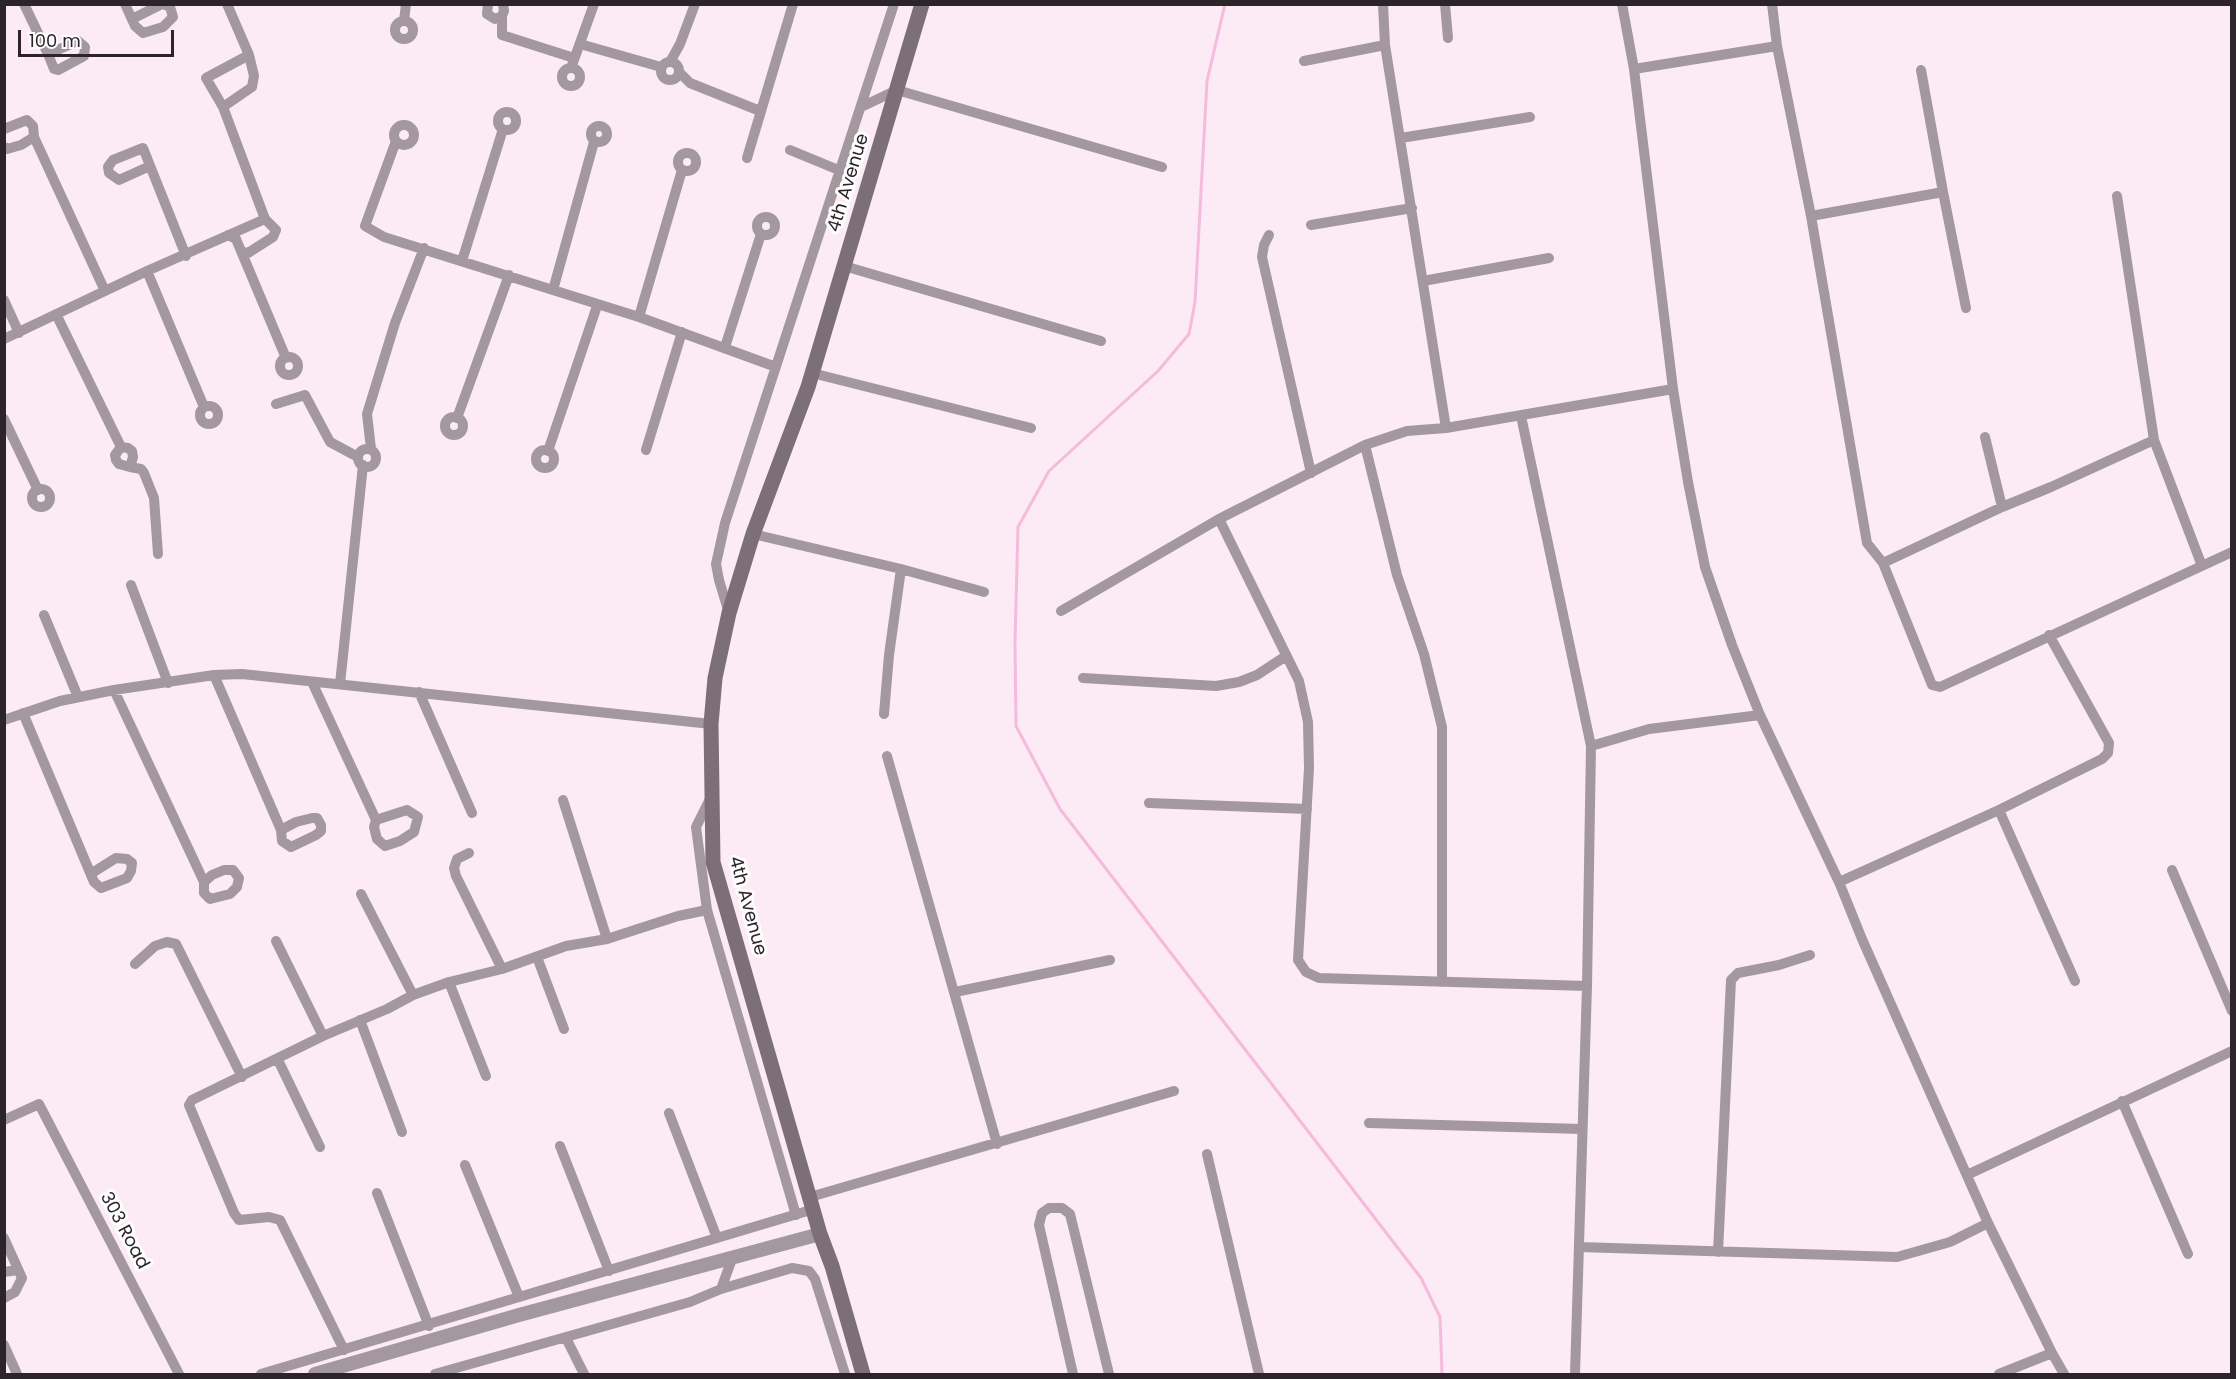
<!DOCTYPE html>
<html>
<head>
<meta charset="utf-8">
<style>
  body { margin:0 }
  #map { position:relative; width:2236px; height:1379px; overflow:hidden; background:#fceaf4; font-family:Poppins,sans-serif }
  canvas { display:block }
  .frame { position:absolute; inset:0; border:6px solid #2d2429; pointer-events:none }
  .scale { position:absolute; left:18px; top:30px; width:156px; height:27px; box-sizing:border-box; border:3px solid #2d2429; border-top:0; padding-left:8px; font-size:18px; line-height:21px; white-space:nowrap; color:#2d2429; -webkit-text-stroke:4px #fdfdfd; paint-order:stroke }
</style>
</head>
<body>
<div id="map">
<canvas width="2236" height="1379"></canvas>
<div class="frame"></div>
<div class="scale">100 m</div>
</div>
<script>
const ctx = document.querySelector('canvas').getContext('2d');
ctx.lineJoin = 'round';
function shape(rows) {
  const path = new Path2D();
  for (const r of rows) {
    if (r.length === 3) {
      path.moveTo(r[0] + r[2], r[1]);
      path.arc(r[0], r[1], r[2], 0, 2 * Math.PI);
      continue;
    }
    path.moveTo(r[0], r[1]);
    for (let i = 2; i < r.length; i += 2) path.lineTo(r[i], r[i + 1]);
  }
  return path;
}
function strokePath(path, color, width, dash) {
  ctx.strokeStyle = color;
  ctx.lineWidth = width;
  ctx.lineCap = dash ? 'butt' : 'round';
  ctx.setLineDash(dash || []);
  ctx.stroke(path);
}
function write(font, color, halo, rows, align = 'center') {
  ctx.font = font + ' Poppins,sans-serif';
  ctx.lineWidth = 6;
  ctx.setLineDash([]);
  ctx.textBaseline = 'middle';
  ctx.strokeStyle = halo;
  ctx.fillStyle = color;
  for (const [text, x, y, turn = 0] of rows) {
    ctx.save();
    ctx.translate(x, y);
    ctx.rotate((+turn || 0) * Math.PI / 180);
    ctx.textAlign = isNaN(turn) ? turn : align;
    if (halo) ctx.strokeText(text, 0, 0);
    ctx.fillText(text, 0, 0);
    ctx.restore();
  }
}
const stream = shape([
  [1225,4,1207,81,1195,302,1189,334,1158,371,1049,471,1018,527,1015,642,1016,726,1060,809,1421,1278,1440,1317,1442,1374]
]);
const minor = shape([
  [24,4,48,54],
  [125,4,135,26,143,33,163,27,173,17,170,7,163,4],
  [488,4,487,14,495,19,502,16,504,11,503,4],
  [1383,4,1385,45,1446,428],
  [1445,4,1448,38],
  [1622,4,1634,69,1673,389,1688,482,1705,567,1732,645,1760,715,1839,882,1862,939,1988,1223,2052,1353,2064,1374],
  [1772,4,1777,46,1811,216,1867,543,1883,563,1932,685,1940,687,2232,552],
  [502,16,502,35,574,58],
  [132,19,162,4],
  [404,21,406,4],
  [404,30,9],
  [78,41,85,47,84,56,58,70,54,69,48,54,78,41],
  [580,44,661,67],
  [1304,61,1385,45],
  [670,71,9],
  [670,62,680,44,695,4],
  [571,68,594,4],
  [571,77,9],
  [1634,69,1777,46],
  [1921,70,1943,192],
  [679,72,690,83,760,111],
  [223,107,252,87,254,76,249,55,227,4],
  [861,107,897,90,1162,167],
  [507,121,9],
  [404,135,10],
  [599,134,8],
  [4,129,27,120,33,126,34,137,105,291],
  [1401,138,1530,117],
  [396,141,365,226,384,237,639,317,776,367],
  [4,147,7,149,21,145,34,137],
  [790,150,841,171],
  [687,162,9],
  [747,158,793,4],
  [150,166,119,180,109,173,108,167,113,160,143,148,186,256],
  [1811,216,1943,192,1966,308],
  [766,226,9],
  [1311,225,1412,208],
  [228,235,236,239,286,358],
  [1269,235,1264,245,1262,257,1311,473],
  [242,252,248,253,273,237,276,230,265,219,223,107,206,78,249,55],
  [462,261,503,129],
  [844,266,1101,341],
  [147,271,204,407],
  [1423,281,1549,258],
  [553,290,594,142],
  [4,300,19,333],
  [57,316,121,447],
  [639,317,682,170],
  [4,339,147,271,265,219],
  [725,347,761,234],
  [289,366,9],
  [812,373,1031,428],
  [276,404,305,395,330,442,358,457],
  [209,415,9],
  [1521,416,1591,746,1587,986,1575,1374],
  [454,426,9],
  [457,418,509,275],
  [4,419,38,490],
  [1985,437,2002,507],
  [2154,440,2202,566],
  [1365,445,1397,575,1424,654,1442,727,1442,982],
  [121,447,128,448,132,451,133,457,130,467,119,464,116,460,115,455,121,447],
  [371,449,367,414,395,323,424,248],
  [367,458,9],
  [646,450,682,332],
  [545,459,9],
  [548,451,597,306],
  [130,467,141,469,144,473,154,498,158,554],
  [41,498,9],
  [1219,519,1299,681,1308,722,1309,768,1298,960,1306,972,1319,978,1587,986],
  [753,534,901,569,984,592],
  [1883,563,2002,507,2051,487,2154,440,2117,196],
  [131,585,168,683],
  [1061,611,1219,519,1365,445,1407,431,1446,428,1673,389],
  [729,613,719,580,716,564,725,523,894,4],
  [44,615,78,697],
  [214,675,281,830,282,841,291,847,316,835,321,831,321,825,317,818,312,818,296,822,281,830],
  [1083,678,1216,686,1239,682,1257,675,1286,656],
  [312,682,376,820,374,827,377,839,385,846,400,841,414,832,418,817,407,810,376,820],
  [340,684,363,465],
  [114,690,204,882,204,893,210,899,230,894,237,887,239,878,233,870,224,870,212,875,204,882],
  [419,692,472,813],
  [23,713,94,882,101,888,127,878,131,871,132,863,127,859,116,858,92,873],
  [884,714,889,655,901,569],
  [4,720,60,701,114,690,214,675,242,674,711,724],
  [1591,746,1649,729,1760,715],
  [887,756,997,1144],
  [711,797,696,827,707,910,796,1215],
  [563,800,607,939],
  [1149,803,1307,809],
  [1999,810,2075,981],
  [469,853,457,859,454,868,456,876,502,969],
  [2172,870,2232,1011],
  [1839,882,1999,810,2102,759,2108,753,2109,743,2049,635],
  [361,894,413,995],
  [276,941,323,1036],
  [537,957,564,1029],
  [135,964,155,946,167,942,176,944,242,1077],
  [449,982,486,1076],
  [955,992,1110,960],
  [360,1020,402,1132],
  [278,1060,320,1147],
  [2122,1101,2188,1254],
  [669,1113,717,1238],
  [4,1120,39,1104,179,1374],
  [1369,1123,1582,1129],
  [560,1146,609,1271],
  [1207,1154,1259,1374],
  [465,1165,519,1297],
  [1967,1175,2232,1051],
  [377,1193,429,1326],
  [810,1197,1174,1091],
  [4,1238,22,1278,15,1292,4,1298],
  [1579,1247,1897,1257,1950,1242,1988,1223],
  [1718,1252,1731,980,1738,973,1779,965,1810,955],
  [4,1272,18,1270],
  [721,1289,732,1259],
  [566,1338,584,1374],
  [4,1345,17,1374],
  [344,1350,280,1220,269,1217,239,1220,234,1213,189,1105,192,1100,323,1036,387,1009,413,995,449,982,502,969,566,946,607,939,678,916,707,910],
  [261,1374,814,1209],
  [435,1374,690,1302,721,1289,792,1268,809,1271,815,1279,845,1374],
  [1073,1374,1039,1225,1042,1213,1049,1208,1062,1208,1070,1214,1109,1374],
  [1999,1374,2052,1353]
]);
const tertiary = shape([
  [315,1374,519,1315,820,1234]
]);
const secondary = shape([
  [863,1374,832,1266,820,1234,713,862,711,724,715,678,729,613,753,534,808,387,922,4]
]);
const streetNames = [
  ["4th Avenue",849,183,-73],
  ["4th Avenue",747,906,75],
  ["303 Road",124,1231,62]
];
strokePath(stream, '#f5badc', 3);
strokePath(minor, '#a2989e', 10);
strokePath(tertiary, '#a2989e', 14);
strokePath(secondary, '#7d6f76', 15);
write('18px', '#2d2429', '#fdfdfd', streetNames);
</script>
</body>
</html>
